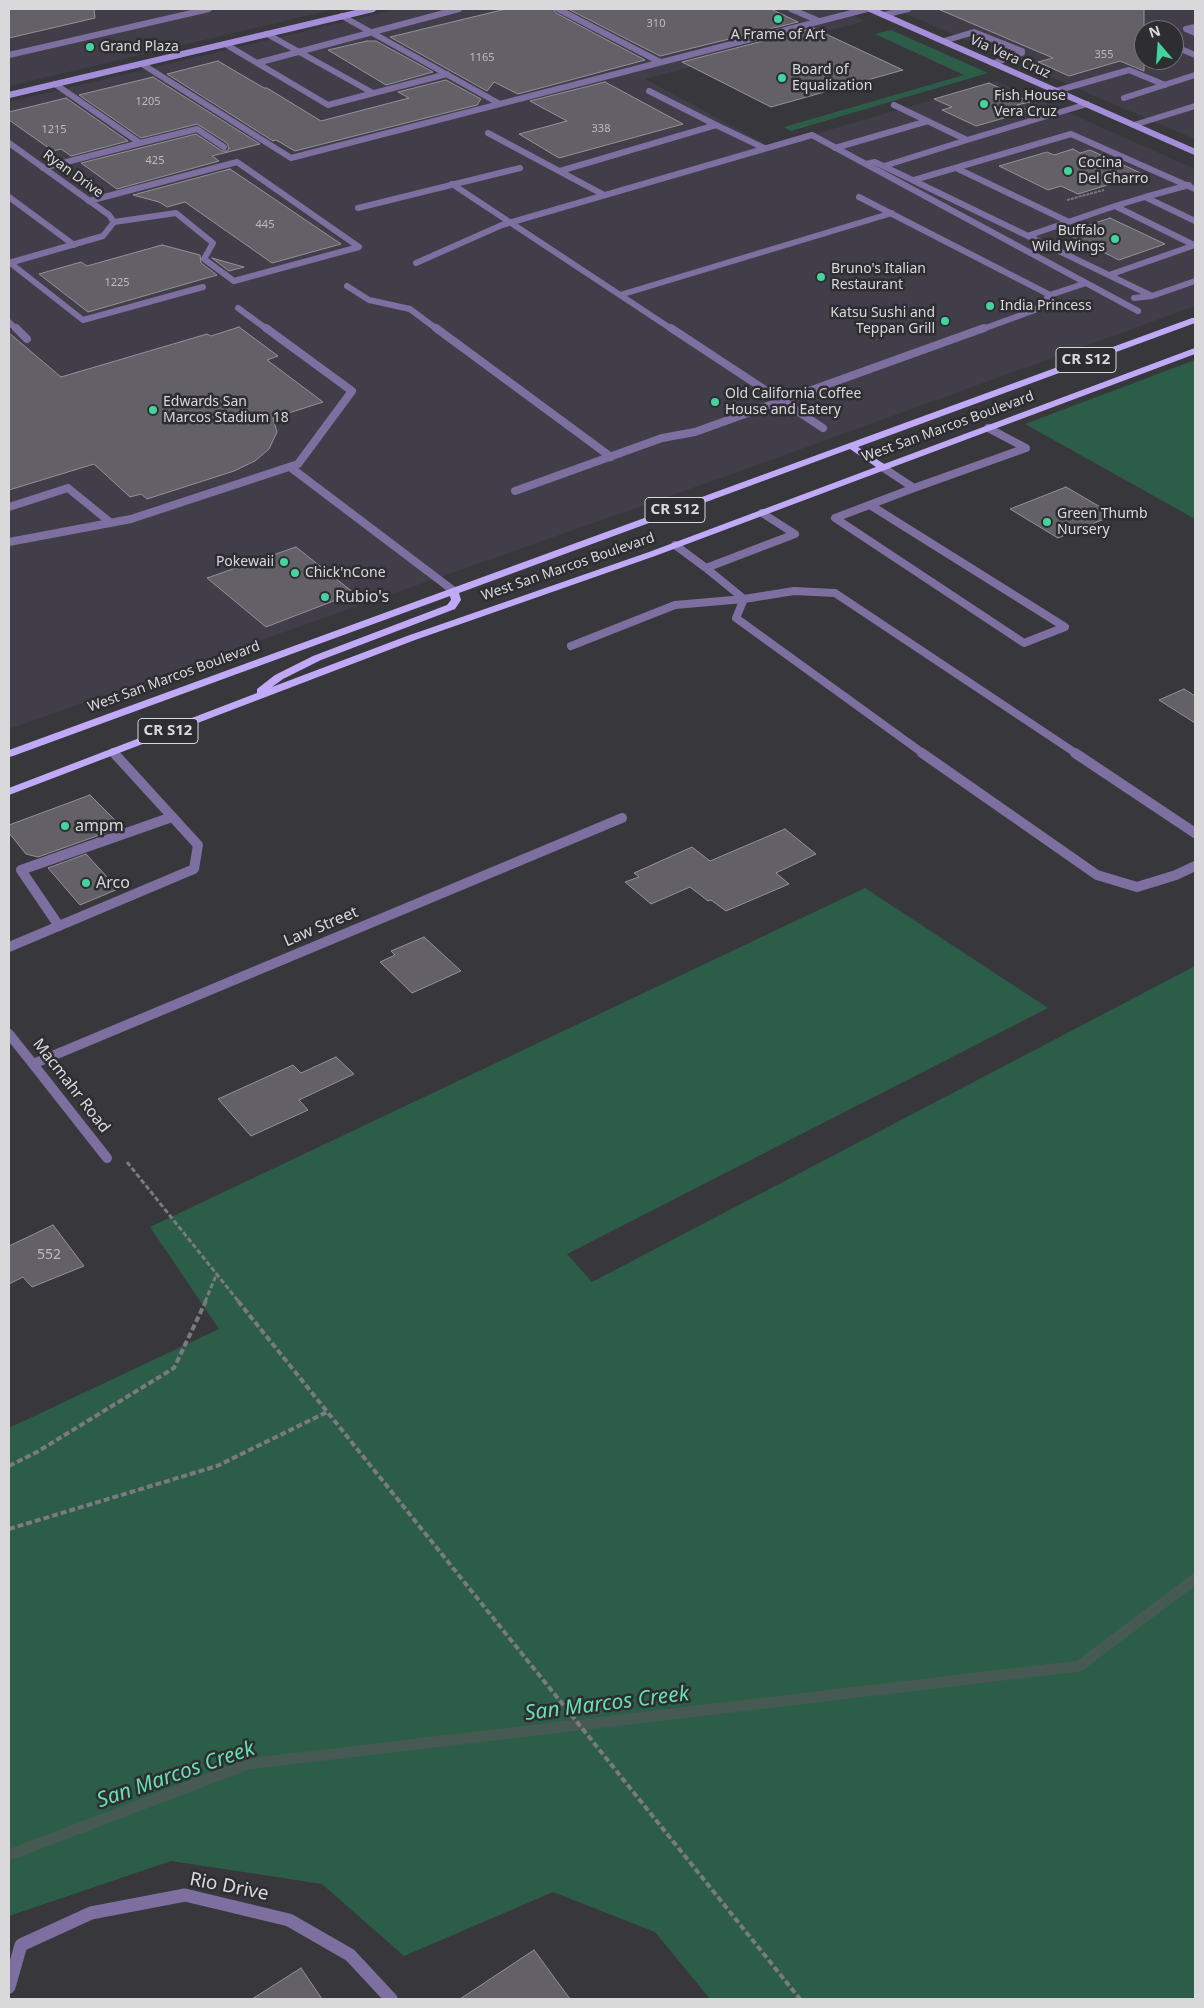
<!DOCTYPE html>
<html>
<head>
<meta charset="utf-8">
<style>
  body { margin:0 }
  #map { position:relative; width:1204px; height:2008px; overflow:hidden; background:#38373c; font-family:"Noto Sans",sans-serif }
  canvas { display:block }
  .frame { position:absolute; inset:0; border:10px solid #d9d8db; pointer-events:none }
  .north { position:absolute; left:1134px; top:20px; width:50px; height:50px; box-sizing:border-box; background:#2e2d32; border:1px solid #727176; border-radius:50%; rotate:342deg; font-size:14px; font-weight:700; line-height:20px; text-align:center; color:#d9d8db }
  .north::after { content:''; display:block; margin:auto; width:18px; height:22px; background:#44d49f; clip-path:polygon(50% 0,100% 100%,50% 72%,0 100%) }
</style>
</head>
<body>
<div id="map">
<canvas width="1204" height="2008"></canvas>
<div class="frame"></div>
<div class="north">N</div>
</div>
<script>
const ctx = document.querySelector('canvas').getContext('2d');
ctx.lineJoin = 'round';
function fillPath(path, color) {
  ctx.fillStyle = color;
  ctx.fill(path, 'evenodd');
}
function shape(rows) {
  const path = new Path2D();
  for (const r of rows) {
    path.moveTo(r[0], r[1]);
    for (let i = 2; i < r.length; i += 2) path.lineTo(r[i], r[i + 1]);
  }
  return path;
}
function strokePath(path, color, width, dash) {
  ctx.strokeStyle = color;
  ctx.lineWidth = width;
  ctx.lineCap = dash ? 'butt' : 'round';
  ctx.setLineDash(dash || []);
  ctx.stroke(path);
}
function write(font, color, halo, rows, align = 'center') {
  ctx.font = font + ' "Noto Sans",sans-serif';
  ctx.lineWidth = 5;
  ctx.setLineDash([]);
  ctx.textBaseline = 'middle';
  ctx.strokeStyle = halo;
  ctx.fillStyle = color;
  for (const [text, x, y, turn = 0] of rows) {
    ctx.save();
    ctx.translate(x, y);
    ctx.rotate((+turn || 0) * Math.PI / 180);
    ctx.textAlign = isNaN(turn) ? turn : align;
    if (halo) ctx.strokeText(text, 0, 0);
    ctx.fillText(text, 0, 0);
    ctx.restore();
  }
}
const built = shape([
  [9,9,335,9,9,86],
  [398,9,838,9,865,21,645,79,771,147,997,81,1195,169,1195,306,738,472,9,729,9,102],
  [895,9,1195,9,1195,139,1150,120],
  [1144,30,1174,30,1174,60,1144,60]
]);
const green = shape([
  [891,30,988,73,791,131,784,127,964,75,875,34],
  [1195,360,1195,519,1025,424],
  [865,888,1048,1008,567,1254,592,1282,1195,966,1195,1999,710,1999,655,1932,553,1892,404,1956,322,1884,171,1861,9,1916,9,1428,219,1329,150,1227]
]);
const stream = shape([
  [9,1855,248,1764,1079,1666,1195,1579]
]);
const building = shape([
  [9,9,94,9,95,18,9,38,9,9],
  [506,9,553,9,556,13,645,60,518,94,494,82,487,91,390,37,506,9],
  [568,9,771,9,798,22,660,56,568,9],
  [938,9,1144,9,1144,71,1120,61,1069,76,1038,62,1053,58,938,9],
  [813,28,903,70,771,107,682,62,813,28],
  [367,41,376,41,433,72,386,85,328,50,367,41],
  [218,61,264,88,267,88,321,121,409,98,398,92,446,80,481,99,477,105,295,151,276,140,273,141,167,74,218,61],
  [153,77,260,144,212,156,219,161,117,189,81,163,196,134,222,151,227,151,229,148,227,143,197,124,141,138,79,95,153,77],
  [605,82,683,124,559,158,519,134,567,121,530,101,605,82],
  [989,83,1030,102,1017,105,1029,111,976,126,942,110,952,107,934,99,989,83],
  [66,98,128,141,71,156,61,149,53,151,9,120,9,112,66,98],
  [1073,149,1080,153,1090,150,1143,174,1078,194,1061,186,1048,190,999,166,1047,152,1054,155,1073,149],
  [230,169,341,244,272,263,185,202,167,207,159,202,133,195,230,169],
  [1110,218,1165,244,1119,260,1065,233,1110,218],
  [162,245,200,255,201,263,217,275,88,312,39,274,81,262,87,266,162,245],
  [212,258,244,267,229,271,212,258],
  [239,327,278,356,267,360,323,402,273,418,277,432,269,449,255,461,234,471,147,499,141,494,130,497,94,464,9,490,9,333,61,377,207,334,211,336,239,327],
  [1066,487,1114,515,1058,538,1010,509,1066,487],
  [296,547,354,593,266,627,207,578,296,547],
  [1184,689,1195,696,1195,723,1159,700,1184,689],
  [90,795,122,827,38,857,26,854,9,833,9,825,90,795],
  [785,829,816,854,776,873,789,884,726,911,711,900,708,901,690,887,651,904,625,882,639,877,634,873,692,847,710,861,785,829],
  [86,854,118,889,80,905,48,868,86,854],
  [424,937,461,971,412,993,380,962,395,955,391,951,424,937],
  [336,1057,354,1074,299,1100,308,1110,251,1136,218,1099,293,1065,301,1073,336,1057],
  [53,1225,84,1266,32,1287,23,1277,9,1284,9,1246,53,1225],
  [534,1950,570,1999,460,1999,534,1950],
  [301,1968,322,1999,252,1999,301,1968]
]);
const pathFar2 = shape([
  [1067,200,1104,190]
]);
const pathFar1 = shape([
  [127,1162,239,1302],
  [205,1302,217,1273]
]);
const path = shape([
  [238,1301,800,1999],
  [9,1466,37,1452,174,1368,206,1301],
  [9,1529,217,1466,329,1411]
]);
const laneFar2 = shape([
  [558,9,660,62],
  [791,9,819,21],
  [342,16,500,104],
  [1195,27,1186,29,1195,33],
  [267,34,373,93],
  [944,41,974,32,1022,51,1022,53,994,63],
  [225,44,328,105,447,74],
  [1174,46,1195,55],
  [9,55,209,9],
  [257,63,459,9],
  [142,64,291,158,867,9],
  [649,91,716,125],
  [1056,91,1129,70,1165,85],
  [1124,98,1195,75],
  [488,133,604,195],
  [967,140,1087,104],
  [140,143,197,129,224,147],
  [835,148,928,121],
  [866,164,875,162,1152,296,1134,298],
  [884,166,967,140,894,105],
  [43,168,140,143,55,84],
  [956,168,1069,222],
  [560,171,716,125,764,148],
  [914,180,1071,134,1195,189],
  [1189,185,1145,197,1195,221],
  [9,197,74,245],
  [1145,197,1115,206,1194,245],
  [89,201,237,162,359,247,234,281,204,259,213,243,176,213,114,222],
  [1030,235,1115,206],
  [9,262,83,320,203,287],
  [1109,275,1195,245],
  [1152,296,1195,281],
  [238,308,268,330],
  [9,322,17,330]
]);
const laneFar1 = shape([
  [16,328,27,339],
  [290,467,454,591],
  [882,467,914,488],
  [870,505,1065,627,1024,643,835,518,914,488,1026,448,988,428],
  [9,507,68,488,111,523],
  [9,542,131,519,298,464,352,391,266,328],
  [675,545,706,568,795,534,762,513],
  [706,568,744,599],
  [744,599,736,618,924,754],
  [571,646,675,605,744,599,794,591,835,593,1077,754],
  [113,752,115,754]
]);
const lane = shape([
  [922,753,1097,875,1137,887,1176,875,1195,866],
  [1075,753,1195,833],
  [59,926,21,870,172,817],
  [9,947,194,869,198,845,114,753],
  [107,1158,33,1064,622,818]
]);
const streetFar3 = shape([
  [884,15,908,9],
  [1134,125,1195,106],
  [9,143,109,215,114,222,103,236,9,263],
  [452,184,673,330],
  [859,197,1050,295],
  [358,208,520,168],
  [416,263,502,225,812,135,1138,311],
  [347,286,369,300,410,309,438,330],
  [620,295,892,213],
  [980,330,1035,310,1050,295,1086,283]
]);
const streetFar2 = shape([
  [436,328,611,457],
  [671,328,823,428],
  [515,491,662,438,695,432,984,328]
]);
const streetFar1 = shape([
  [9,1034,33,1064]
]);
const street = shape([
  [9,1987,21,1945,91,1913,185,1895,289,1920,350,1955,391,1999]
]);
const secondary = shape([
  [870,9,1195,152],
  [9,95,373,9]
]);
const primary = shape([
  [1192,318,1195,318,1195,323,858,447,884,464,1192,349,1195,348,1195,354,655,556,415,640,9,795,9,788,257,693,257,689,275,675,313,656,447,605,451,600,450,596,13,756,9,757,9,750,1192,318],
  [850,449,876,467,649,552,407,636,272,687,283,679,321,660,455,609,461,600,459,593,850,449]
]);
const markers = [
  [778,19,5,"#44d49f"],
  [90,47,5,"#44d49f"],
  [782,78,5,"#44d49f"],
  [984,104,5,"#44d49f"],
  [1068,171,5,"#44d49f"],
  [1115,239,5,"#44d49f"],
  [821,277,5,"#44d49f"],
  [990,306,5,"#44d49f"],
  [945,321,5,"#44d49f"],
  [715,402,5,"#44d49f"],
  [153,410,5,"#44d49f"],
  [1047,522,5,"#44d49f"],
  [284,562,5,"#44d49f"],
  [295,573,5,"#44d49f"],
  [325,597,5,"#44d49f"],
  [65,826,5,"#44d49f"],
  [86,883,5,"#44d49f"]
];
const farNumbernames = [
  ["310",656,24],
  ["355",1104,55],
  ["1165",482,58],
  ["1205",148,102],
  ["338",601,129],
  ["1215",54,130],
  ["425",155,161],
  ["445",265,225],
  ["1225",117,283]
];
const farPoinames = [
  ["A Frame of Art",778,35,"center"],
  ["Grand Plaza",100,47],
  ["Board of",792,70],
  ["Equalization",792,86],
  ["Fish House",994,96],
  ["Vera Cruz",994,112],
  ["Cocina",1078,163],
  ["Del Charro",1078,179],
  ["Buffalo",1105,231,"right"],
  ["Wild Wings",1105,247,"right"],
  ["Bruno's Italian",831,269],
  ["Restaurant",831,285],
  ["India Princess",1000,306],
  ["Katsu Sushi and",935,313,"right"],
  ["Teppan Grill",935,329,"right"],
  ["Old California Coffee",725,394],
  ["House and Eatery",725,410],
  ["Edwards San",163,402],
  ["Marcos Stadium 18",163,418],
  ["Green Thumb",1057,514],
  ["Nursery",1057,530],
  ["Pokewaii",274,562,"right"],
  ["Chick'nCone",305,573]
];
const farStreetnames = [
  ["Via Vera Cruz",1010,57,24],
  ["Ryan Drive",73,174,36],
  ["West San Marcos Boulevard",948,427,-20],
  ["West San Marcos Boulevard",568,567,-19],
  ["West San Marcos Boulevard",174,677,-20]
];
const numberNames = [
  ["552",49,1255]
];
const shields = [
  [1086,360,60],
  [675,510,60],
  [168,731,60]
];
const shieldNames = [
  ["CR S12",1086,360],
  ["CR S12",675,510],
  ["CR S12",168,731]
];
const poiNames = [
  ["Rubio's",335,597],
  ["ampm",75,826],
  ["Arco",96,883]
];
const streetNames = [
  ["Law Street",321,927,-23],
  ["Macmahr Road",71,1086,52]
];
const nearStreetnames = [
  ["Rio Drive",229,1887,11]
];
const nearWaternames = [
  ["San Marcos Creek",607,1704,-7],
  ["San Marcos Creek",176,1775,-19]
];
fillPath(built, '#413e49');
fillPath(green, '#2c5d49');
strokePath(stream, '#465a53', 11);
fillPath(building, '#636167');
strokePath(building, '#939298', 1);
strokePath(pathFar2, '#7b7a7e', 2, [3, 1]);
strokePath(pathFar1, '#7b7a7e', 3, [5, 2.5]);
strokePath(path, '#7b7a7e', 4, [6, 3]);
strokePath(laneFar2, '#7d70a0', 6);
strokePath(laneFar1, '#7d70a0', 8);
strokePath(lane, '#7d70a0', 10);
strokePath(streetFar3, '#7d70a0', 6);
strokePath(streetFar2, '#7d70a0', 8);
strokePath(streetFar1, '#7d70a0', 10);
strokePath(street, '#7d70a0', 13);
strokePath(secondary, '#a48eda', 6);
fillPath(primary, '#c0aaf8');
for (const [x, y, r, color] of markers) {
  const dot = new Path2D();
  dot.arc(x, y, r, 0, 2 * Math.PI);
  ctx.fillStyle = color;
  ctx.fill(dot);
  strokePath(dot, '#2e2d32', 2);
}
write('11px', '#bcbabe', null, farNumbernames);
write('14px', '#d9d8db', '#2e2d32', farPoinames, 'left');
write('14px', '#d9d8db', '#2e2d32', farStreetnames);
write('14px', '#bcbabe', null, numberNames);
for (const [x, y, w] of shields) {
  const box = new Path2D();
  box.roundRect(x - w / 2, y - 12.5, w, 25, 4);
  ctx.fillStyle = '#2e2d32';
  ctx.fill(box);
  strokePath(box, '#d9d8db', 1);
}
write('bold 15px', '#d9d8db', null, shieldNames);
write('16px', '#d9d8db', '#2e2d32', poiNames, 'left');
write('16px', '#d9d8db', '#2e2d32', streetNames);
write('19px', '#d9d8db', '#2e2d32', nearStreetnames);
write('italic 21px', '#64e1af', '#2e2d32', nearWaternames);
</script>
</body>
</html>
